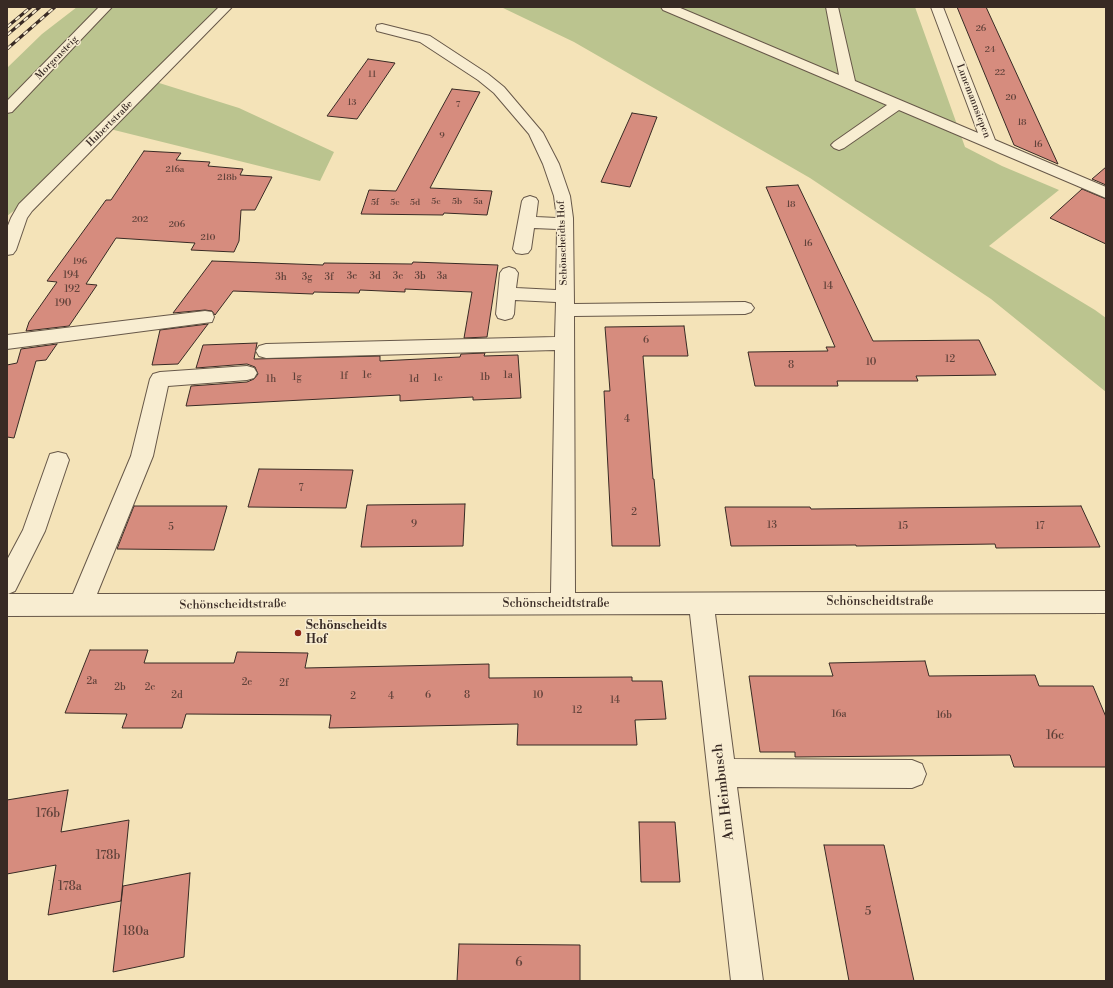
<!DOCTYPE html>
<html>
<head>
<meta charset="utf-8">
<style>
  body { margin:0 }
  #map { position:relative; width:1113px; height:988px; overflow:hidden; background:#f4e3b8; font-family:"Libre Bodoni",serif }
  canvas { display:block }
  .frame { position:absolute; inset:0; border:8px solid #382a24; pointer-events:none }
</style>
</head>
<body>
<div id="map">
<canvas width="1113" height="988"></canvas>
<div class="frame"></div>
</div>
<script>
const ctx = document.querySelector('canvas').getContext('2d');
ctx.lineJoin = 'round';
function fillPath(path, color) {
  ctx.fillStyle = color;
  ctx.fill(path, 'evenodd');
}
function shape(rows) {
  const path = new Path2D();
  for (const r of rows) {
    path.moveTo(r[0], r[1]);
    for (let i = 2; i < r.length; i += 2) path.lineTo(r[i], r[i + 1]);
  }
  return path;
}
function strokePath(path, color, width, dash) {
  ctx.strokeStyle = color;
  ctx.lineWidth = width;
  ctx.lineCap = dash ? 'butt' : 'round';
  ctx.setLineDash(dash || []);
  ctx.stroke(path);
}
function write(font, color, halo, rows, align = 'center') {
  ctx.font = font + ' "Libre Bodoni",serif';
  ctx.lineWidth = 3;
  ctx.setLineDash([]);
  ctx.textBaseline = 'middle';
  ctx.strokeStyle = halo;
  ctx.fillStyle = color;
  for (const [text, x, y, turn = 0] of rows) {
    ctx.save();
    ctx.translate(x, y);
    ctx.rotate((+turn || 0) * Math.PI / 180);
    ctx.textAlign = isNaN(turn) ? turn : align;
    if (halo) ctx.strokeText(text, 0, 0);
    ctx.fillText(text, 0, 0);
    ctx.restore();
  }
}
const green = shape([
  [77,7,224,7,24,203,7,216,7,68,42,34],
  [501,7,915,7,965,147,1002,166,1059,190,989,246,1095,310,1106,318,1106,392,991,299,810,178,574,42],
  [156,82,239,108,334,152,320,181,110,129]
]);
const building = shape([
  [957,7,986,7,1058,164,1014,145,957,7],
  [368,59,395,63,357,119,327,116,368,59],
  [452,89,480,92,430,188,492,191,487,215,444,213,443,215,361,214,369,190,396,191,452,89],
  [632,113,657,117,630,187,601,182,632,113],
  [144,151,181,153,176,160,210,162,208,166,243,169,240,175,272,177,255,210,241,210,239,241,234,252,191,250,195,243,116,238,86,284,97,285,69,326,26,331,29,322,57,282,47,281,106,200,111,200,144,151],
  [1106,167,1106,185,1092,179,1106,167],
  [798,185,873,341,979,340,996,375,916,376,918,381,837,381,838,386,755,386,748,352,828,351,826,347,835,347,766,187,798,185],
  [1082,189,1106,199,1106,244,1050,218,1082,189],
  [212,261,323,265,324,263,412,264,413,262,498,265,487,337,464,338,472,292,405,289,405,292,360,290,359,293,314,292,313,294,233,291,215,315,212,311,205,310,173,313,212,261],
  [208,324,178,364,152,365,160,330,208,324],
  [684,326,688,356,643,356,653,479,654,479,660,546,612,546,604,391,610,391,605,327,684,326],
  [257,343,254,359,380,356,380,361,460,357,461,354,485,353,484,356,518,355,521,398,473,400,473,397,400,401,400,395,186,406,191,386,247,382,254,379,258,374,255,367,247,364,196,368,203,345,257,343],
  [57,344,46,360,36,361,14,438,7,437,7,365,17,363,21,349,57,344],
  [259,469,353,470,346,508,248,507,259,469],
  [465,504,463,546,361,547,367,505,465,504],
  [134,506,227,506,214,550,117,549,134,506],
  [1081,506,1100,547,996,548,995,544,856,546,856,545,731,546,725,507,810,507,811,509,1081,506],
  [90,650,148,650,144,663,234,663,237,652,308,653,305,668,489,664,489,678,632,677,632,681,662,681,666,719,635,720,637,745,517,745,518,724,329,728,331,715,186,714,182,728,122,728,127,714,65,713,90,650],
  [925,661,929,676,1035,675,1039,686,1093,686,1106,717,1106,767,1014,767,1010,755,795,757,795,752,760,752,749,676,833,676,829,663,925,661],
  [68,790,61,832,129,820,121,901,48,915,56,865,7,874,7,800,68,790],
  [639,822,675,822,680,882,641,882,639,822],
  [824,845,884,845,914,981,849,981,824,845],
  [190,873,184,957,113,972,123,886,190,873],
  [459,944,580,945,580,981,457,981,459,944]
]);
const minor = shape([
  [99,7,112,7,12,112,7,113,7,101,99,7],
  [219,7,232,7,32,211,27,218,16,250,13,254,7,255,7,228,11,218,19,204,219,7],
  [661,7,678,7,839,75,826,7,838,7,855,81,978,133,931,7,943,7,995,140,1106,187,1106,198,899,110,844,148,839,150,834,148,831,145,834,142,887,105,663,10,661,7],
  [382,24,430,36,488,74,504,87,543,133,559,164,570,196,573,218,574,304,745,302,751,304,754,308,751,312,745,314,574,316,575,593,1106,591,1106,613,715,614,734,759,912,760,922,764,926,774,922,784,912,788,737,787,763,981,731,981,690,614,7,616,7,560,23,530,50,454,58,452,66,454,69,460,45,531,15,591,8,594,73,594,131,456,150,379,153,374,160,372,247,366,254,368,257,373,254,378,247,380,168,386,153,456,97,594,551,593,555,350,266,358,259,356,256,351,259,346,266,344,555,337,556,302,515,300,514,314,512,318,505,320,498,318,496,314,500,273,503,269,509,267,515,269,518,273,516,288,556,290,557,229,534,228,531,249,528,253,522,254,516,253,513,249,522,201,524,198,530,196,536,198,538,201,536,217,557,218,554,196,543,164,529,134,494,93,478,80,420,42,377,31,376,28,377,25,382,24],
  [205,311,212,312,214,317,212,322,7,349,7,335,205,311]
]);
const rail = shape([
  [7,27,31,7],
  [7,35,40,7],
  [7,49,55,7]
]);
const markers = [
  [298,633,4,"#8f2418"]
];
const farNumbernames = [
  ["26",981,29],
  ["24",990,50],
  ["22",1000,73],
  ["11",372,75],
  ["20",1011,98],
  ["13",352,103],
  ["7",458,105],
  ["18",1022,123],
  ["9",442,136],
  ["16",1038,145],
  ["216a",175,170],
  ["218b",227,178],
  ["5c",436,202],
  ["5b",457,202],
  ["5a",478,202],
  ["5f",375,203],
  ["5e",395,203],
  ["5d",415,203],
  ["18",791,205],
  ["202",140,220],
  ["206",177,225],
  ["210",208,238],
  ["16",808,244],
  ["196",80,262]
];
const farStreetnames = [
  ["Morgensteig",57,58,-46],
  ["Lunemannsiepen",973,101,69],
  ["Hubertstraße",110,124,-45],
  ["Schönscheidts Hof",563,243,-92]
];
const numberNames = [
  ["194",71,276],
  ["3e",352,277],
  ["3d",375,277],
  ["3c",398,277],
  ["3b",420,277],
  ["3a",442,277],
  ["3h",281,278],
  ["3g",307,278],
  ["3f",329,278],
  ["14",828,287],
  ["192",72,290],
  ["190",63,304],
  ["6",646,341],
  ["12",950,360],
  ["10",871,363],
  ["8",791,366],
  ["1e",367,376],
  ["1a",508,376],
  ["1f",344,377],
  ["1g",297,378],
  ["1b",485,378],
  ["1c",438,379],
  ["1h",271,380],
  ["1d",414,380],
  ["4",627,420],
  ["7",301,489],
  ["2",634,513],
  ["9",414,525],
  ["13",772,526],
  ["15",903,527],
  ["17",1040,527],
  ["5",171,528],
  ["2a",92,682],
  ["2e",247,683],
  ["2f",284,684],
  ["2b",120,688],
  ["2c",150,688],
  ["2d",177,696],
  ["6",428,696],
  ["8",467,696],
  ["10",538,696],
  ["2",353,697],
  ["4",391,697],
  ["14",615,701],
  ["12",577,711],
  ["16a",839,715],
  ["16b",944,716]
];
const streetNames = [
  ["Schönscheidtstraße",880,602],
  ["Schönscheidtstraße",556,604],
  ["Schönscheidtstraße",233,605,-1]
];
const poiNames = [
  ["Schönscheidts",306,626],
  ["Hof",306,640]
];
const nearNumbernames = [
  ["16c",1055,736],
  ["176b",48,814],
  ["178b",108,856],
  ["178a",70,887],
  ["5",868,912],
  ["180a",136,932],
  ["6",519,963]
];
const nearStreetnames = [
  ["Am Heimbusch",724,792,-97]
];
fillPath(green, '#bbc48f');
fillPath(building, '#d68c7e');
strokePath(building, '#382a24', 1);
strokePath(minor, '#675849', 2);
fillPath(minor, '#f8edd1');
strokePath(rail, '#382a24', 3);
strokePath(rail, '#f8edd1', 2, [5.5]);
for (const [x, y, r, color] of markers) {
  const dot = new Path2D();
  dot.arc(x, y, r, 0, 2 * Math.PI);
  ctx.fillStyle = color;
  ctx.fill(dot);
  strokePath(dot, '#f8edd1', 1.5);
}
write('9px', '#60423a', null, farNumbernames);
write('10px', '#382a24', '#f8edd1', farStreetnames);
write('10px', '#60423a', null, numberNames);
write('12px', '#382a24', '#f8edd1', streetNames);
write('bold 12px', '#382a24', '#f8edd1', poiNames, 'left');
write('12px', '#60423a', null, nearNumbernames);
write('14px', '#382a24', '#f8edd1', nearStreetnames);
</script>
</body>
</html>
